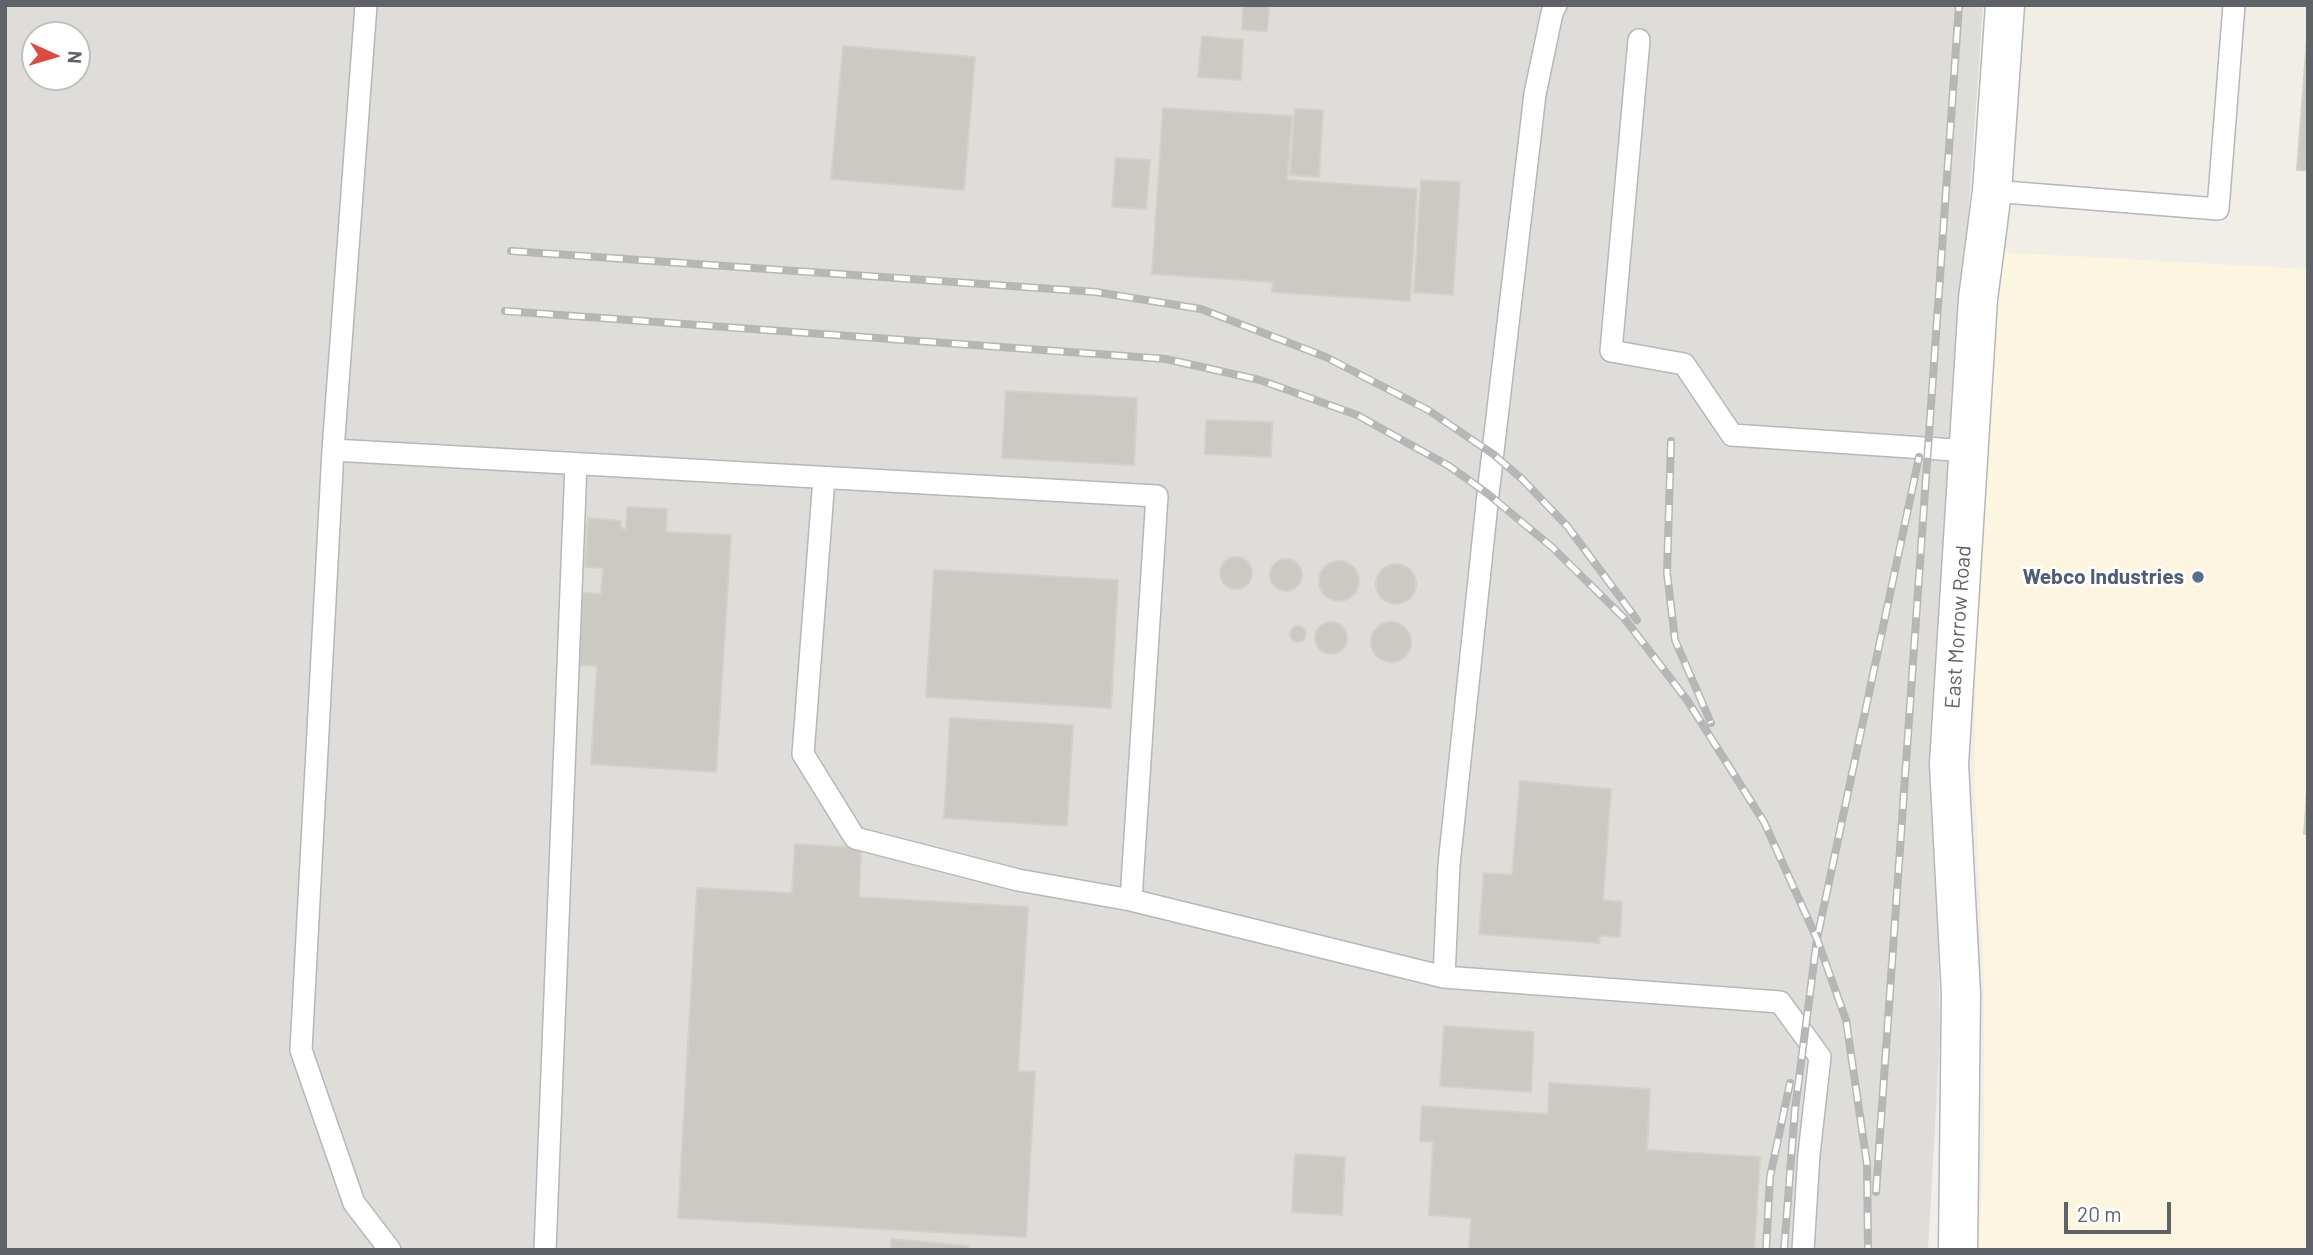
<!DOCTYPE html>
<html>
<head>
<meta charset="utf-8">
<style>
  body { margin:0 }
  #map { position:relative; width:2313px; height:1255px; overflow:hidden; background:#f0eee7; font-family:Barlow,sans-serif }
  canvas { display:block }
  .frame { position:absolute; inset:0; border:7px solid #5f6266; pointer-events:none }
  .north { position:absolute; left:21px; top:21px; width:70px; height:70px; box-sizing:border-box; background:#fff; border:2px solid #bfc0c2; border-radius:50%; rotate:94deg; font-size:19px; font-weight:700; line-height:28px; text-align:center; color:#5f6266 }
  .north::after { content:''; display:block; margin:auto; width:24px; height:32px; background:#dd4b40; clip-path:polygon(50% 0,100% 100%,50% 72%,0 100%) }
  .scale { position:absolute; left:2064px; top:1202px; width:107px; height:32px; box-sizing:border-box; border:4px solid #5f6266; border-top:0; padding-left:9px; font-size:21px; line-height:24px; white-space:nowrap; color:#5f6266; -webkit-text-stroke:5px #fff; paint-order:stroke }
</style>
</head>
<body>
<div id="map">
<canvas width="2313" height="1255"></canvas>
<div class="frame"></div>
<div class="north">N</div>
<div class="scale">20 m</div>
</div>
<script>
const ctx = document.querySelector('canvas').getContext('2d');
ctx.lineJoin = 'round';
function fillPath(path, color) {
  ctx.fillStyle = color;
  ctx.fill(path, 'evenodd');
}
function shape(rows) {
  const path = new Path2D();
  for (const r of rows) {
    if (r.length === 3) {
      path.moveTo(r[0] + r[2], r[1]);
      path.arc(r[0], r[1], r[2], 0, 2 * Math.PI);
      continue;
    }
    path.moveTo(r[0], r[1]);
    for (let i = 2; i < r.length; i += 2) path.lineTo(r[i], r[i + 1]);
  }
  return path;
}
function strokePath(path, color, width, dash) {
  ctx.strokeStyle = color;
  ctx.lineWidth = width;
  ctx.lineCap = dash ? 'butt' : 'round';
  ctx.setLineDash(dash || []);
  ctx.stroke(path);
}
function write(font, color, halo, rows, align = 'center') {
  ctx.font = font + ' Barlow,sans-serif';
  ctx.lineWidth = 5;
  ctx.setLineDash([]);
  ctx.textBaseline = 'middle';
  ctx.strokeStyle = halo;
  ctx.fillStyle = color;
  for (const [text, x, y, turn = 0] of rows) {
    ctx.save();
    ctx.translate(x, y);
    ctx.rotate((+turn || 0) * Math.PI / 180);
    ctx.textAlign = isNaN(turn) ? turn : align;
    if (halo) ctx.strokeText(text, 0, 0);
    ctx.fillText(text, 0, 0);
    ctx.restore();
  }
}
const commercial = shape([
  [2000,252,2308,269,2308,1250,1978,1250,1984,1149,1984,986,1975,785,1975,665]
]);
const industrial = shape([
  [5,5,1983,5,1933,721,1940,1036,1928,1250,5,1250],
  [35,35,77,35,77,77,35,77]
]);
const building = shape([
  [1243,5,1269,5,1267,31,1242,30,1243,5],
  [2308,26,2308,170,2297,170,2308,26],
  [1202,36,1243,40,1241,80,1198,77,1202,36],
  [843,46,975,57,964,190,831,179,843,46],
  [1163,108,1292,116,1287,180,1417,189,1410,301,1272,292,1273,282,1152,274,1163,108],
  [1295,109,1323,110,1319,177,1290,175,1295,109],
  [1116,158,1150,160,1146,209,1112,207,1116,158],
  [1421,180,1460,182,1453,295,1414,292,1421,180],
  [1006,391,1137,398,1134,465,1002,458,1006,391],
  [1206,420,1272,422,1271,457,1205,454,1206,420],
  [627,507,667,509,666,532,731,535,716,772,591,764,597,666,578,665,583,593,601,594,603,568,585,567,588,518,621,521,621,528,626,529,627,507],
  [1236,573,16],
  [1286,575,16],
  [1339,581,20],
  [1396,584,20],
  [934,570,1118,580,1111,708,926,697,934,570],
  [1331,638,16],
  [1391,642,20],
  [1298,634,8],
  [950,718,1073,725,1067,826,944,818,950,718],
  [2308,778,2308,834,2304,834,2308,778],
  [1520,781,1611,789,1603,900,1622,902,1620,937,1600,936,1599,943,1479,934,1484,873,1512,875,1520,781],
  [795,844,861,848,859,897,1028,907,1018,1071,1035,1072,1026,1237,678,1218,697,888,792,893,795,844],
  [1444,1026,1534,1032,1531,1092,1440,1086,1444,1026],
  [1549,1083,1650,1089,1647,1150,1760,1157,1754,1250,1469,1250,1471,1218,1429,1215,1433,1142,1420,1141,1422,1106,1548,1114,1549,1083],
  [1295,1154,1345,1157,1342,1215,1292,1212,1295,1154],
  [891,1239,969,1246,968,1250,891,1250,891,1239]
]);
const lane = shape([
  [366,5,333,450,301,1050,354,1203,390,1250],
  [1639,40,1611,351,1684,364,1732,435,1969,451],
  [1992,191,2218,209,2234,5],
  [333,450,1157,496,1131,900,1018,880,855,838,803,754,824,478],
  [1131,900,1444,977,1780,1002,1820,1057,1809,1154,1803,1250],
  [1444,977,1449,865,1488,494,1535,94,1552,13,1556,5],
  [545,1250,576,464]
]);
const street = shape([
  [1958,1250,1961,994,1949,764,1978,299,1992,191,2005,5]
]);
const rail = shape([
  [511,251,1096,292,1201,309,1326,357,1428,410,1493,454,1522,479,1568,527,1637,620],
  [505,311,1166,359,1260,380,1357,415,1449,466,1488,494,1553,548,1624,618,1687,700,1764,822,1817,939,1846,1020,1867,1164,1868,1250],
  [1671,441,1667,573,1675,640,1711,723],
  [1876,1192,1959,5],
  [1766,1250,1770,1177,1790,1083],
  [1784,1250,1795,1109,1817,939,1919,457]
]);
const markers = [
  [2198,577,7,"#5c6f8a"]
];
const serviceNames = [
  ["Webco Industries",2184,577]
];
const streetNames = [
  ["East Morrow Road",1958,627,-86]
];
fillPath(commercial, '#fcf5e0');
fillPath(industrial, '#dfddd9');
fillPath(building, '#cbc9c4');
strokePath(building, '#d4d0c6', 2);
strokePath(lane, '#b4b7bb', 24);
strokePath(street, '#b4b7bb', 41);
strokePath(lane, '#fff', 21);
strokePath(street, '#fff', 38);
strokePath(rail, '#b5b6b6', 8);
strokePath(rail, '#fff', 5, [16]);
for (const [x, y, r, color] of markers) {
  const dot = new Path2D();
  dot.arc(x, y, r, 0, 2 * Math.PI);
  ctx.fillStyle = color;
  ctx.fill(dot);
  strokePath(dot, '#fff', 2.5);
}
write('bold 21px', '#4e5e75', '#fff', serviceNames, 'right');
write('21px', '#5f6266', '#fff', streetNames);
</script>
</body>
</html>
